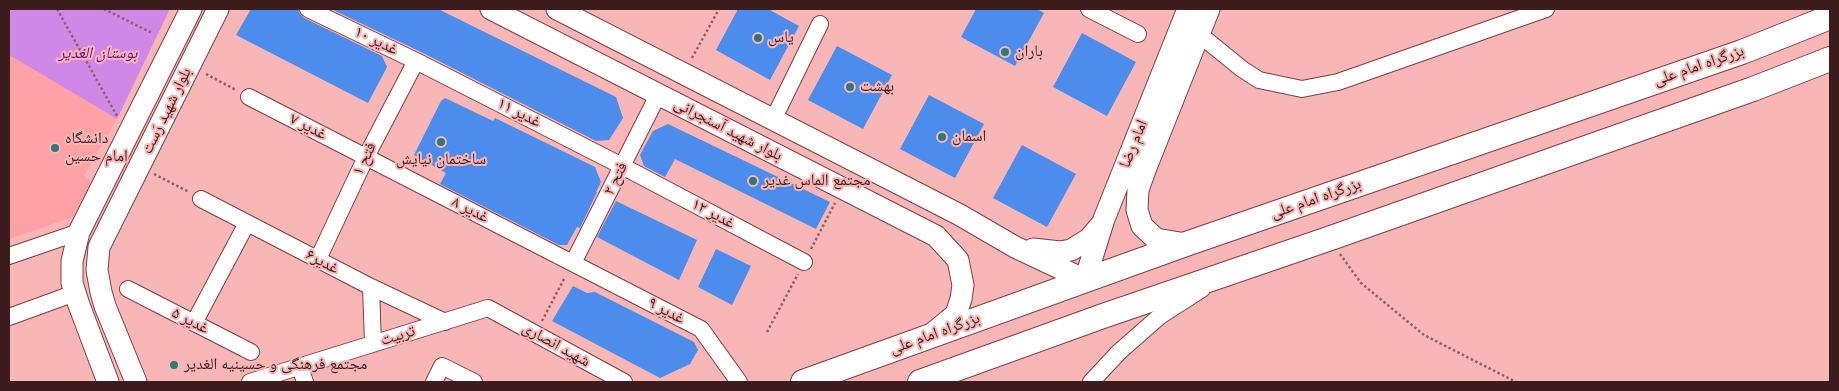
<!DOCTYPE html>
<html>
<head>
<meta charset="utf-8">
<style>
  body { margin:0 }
  #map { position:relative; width:1839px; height:391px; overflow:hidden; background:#f9b6b6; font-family:"Times New Roman",serif }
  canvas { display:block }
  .frame { position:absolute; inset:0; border:10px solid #3c1c1d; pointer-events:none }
</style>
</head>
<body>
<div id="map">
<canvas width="1839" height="391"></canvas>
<div class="frame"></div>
</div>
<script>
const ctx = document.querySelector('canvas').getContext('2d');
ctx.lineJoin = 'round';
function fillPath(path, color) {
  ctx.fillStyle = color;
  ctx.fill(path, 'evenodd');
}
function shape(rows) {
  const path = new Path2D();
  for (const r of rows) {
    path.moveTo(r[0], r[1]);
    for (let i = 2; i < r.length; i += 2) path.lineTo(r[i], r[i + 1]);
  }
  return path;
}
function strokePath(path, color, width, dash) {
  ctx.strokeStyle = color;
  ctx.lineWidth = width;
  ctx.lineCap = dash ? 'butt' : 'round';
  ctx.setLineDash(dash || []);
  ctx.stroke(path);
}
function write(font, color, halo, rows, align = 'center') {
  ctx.font = font + ' "Times New Roman","Noto Naskh Arabic",serif';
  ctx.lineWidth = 4;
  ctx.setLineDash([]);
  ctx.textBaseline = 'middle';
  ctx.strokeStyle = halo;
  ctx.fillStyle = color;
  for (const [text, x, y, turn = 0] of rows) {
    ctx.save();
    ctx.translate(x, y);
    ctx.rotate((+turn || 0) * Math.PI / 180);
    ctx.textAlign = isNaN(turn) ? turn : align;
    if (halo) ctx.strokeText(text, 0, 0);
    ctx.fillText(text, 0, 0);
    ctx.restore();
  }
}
const built = shape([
  [9,55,117,119,84,176,91,182,73,217,9,239]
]);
const green = shape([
  [9,9,170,9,117,119,9,55]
]);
const building = shape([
  [251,9,298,9,300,14,304,18,382,56,387,67,368,103,236,35],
  [331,9,438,9,616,97,623,118,609,140,596,141,421,52],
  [738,9,768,9,799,26,770,80,716,50],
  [976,9,1037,9,1044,13,1015,66,961,37],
  [1082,33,1136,62,1107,116,1053,87],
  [837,46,892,75,863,129,808,100],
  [929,95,984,124,955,178,900,149],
  [445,98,493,121,495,118,595,167,601,182,596,192,597,192,580,228,577,227,567,245,559,245,440,184,446,173,414,155,441,101],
  [668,124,830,202,816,229,675,159,665,177,644,166,640,155,653,131],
  [1022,145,1076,174,1047,227,993,198],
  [616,201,697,240,679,280,597,237],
  [716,249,751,266,732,305,698,287],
  [573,286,587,293,595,292,694,342,698,350,690,364,660,378,552,321]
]);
const path = shape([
  [57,9,117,116],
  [104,9,152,33],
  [692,58,719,9],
  [206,74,236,90],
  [154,174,189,192],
  [811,249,835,203],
  [1340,254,1361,283,1424,335,1516,382],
  [542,321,565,277],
  [767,332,798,274]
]);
const minor = shape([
  [308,9,416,61,622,166,804,262],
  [1089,9,1138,34],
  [1199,34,1242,69,1259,80,1302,89,1338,82,1546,9],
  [249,97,701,329,739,382],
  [773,120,820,24],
  [201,199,371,287,445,322],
  [9,256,79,232],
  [318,259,366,157,416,61],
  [573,263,658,95],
  [371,287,373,344],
  [128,289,251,352],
  [9,317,75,293],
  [194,323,247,223],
  [300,367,305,382],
  [250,382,488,308,624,382],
  [434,382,442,366,474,382],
  [1091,382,1119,352,1160,316,1202,289]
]);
const major = shape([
  [491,9,936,236,958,260,963,285,961,299,956,314,933,333],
  [557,9,960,215,1015,247,1085,280,1104,219,1188,9],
  [1186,244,1156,239,1142,226,1137,210,1138,190,1145,170,1209,9],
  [1033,249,1060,252,1071,250,1089,239,1100,226],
  [108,382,79,305,72,283,72,261,79,232,191,9],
  [136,382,105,306,101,292,97,270,99,247,218,9]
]);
const highway = shape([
  [803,382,1186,244,1742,52,1830,17],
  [920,382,1103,316,1328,239,1753,89,1830,59]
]);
const markers = [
  [758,38,5,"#2f787b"],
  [1005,52,5,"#2f787b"],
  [850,87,5,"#2f787b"],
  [942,137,5,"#2f787b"],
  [441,142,5,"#2f787b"],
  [55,148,5,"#2f787b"],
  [753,181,5,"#2f787b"],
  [174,365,5,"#2f787b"]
];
const poiNames = [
  ["یاس",768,38],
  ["باران",1015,52],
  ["بهشت",860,87],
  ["اسمان",952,137],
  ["دانشگاه",65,139],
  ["امام حسین",65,157],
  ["ساختمان نیایش",441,160,"center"],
  ["مجتمع الماس غدیر",763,181],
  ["مجتمع فرهنگی و حسینیه الغدیر",184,365]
];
const streetNames = [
  ["غدیر ۱۰",376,41,26],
  ["بزرگراه امام علی",1699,66,-19],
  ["بلوار شهید رَست",167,111,-64],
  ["غدیر ۱۱",519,113,27],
  ["غدیر ۷",308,127,27],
  ["بلوار شهید آسنجرانی",728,130,27],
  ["امام رضا",1134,144,-68],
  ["فتح ۱",365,159,-64],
  ["فتح ۲",616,179,-63],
  ["بزرگراه امام علی",1316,199,-19],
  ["غدیر ۸",470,210,27],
  ["غدیر ۱۲",713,214,28],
  ["غدیر۶",322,262,28],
  ["غدیر ۹",666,311,28],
  ["غدیر ۵",190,321,27],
  ["بزرگراه امام علی",935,334,-20],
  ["تربیت",398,336,-17],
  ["شهید انصاری",556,345,29]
];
const parkNames = [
  ["بوستان الغدیر",98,54]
];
fillPath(built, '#fea2a5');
fillPath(green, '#d088e6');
fillPath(building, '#4b8cec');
strokePath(minor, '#843c40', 18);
strokePath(major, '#843c40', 23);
strokePath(highway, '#843c40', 26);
strokePath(path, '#926262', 2.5, [2.5, 2.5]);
strokePath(minor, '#fff', 16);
strokePath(major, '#fff', 21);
strokePath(highway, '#fff', 24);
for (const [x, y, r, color] of markers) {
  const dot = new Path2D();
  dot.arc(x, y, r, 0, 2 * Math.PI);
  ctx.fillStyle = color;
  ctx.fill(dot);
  strokePath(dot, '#f9b6b6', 2);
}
write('16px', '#3c1c1d', '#f9b6b6', poiNames, 'left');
write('16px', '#3c1c1d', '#f9b6b6', streetNames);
write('italic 16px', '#700788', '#f9b6b6', parkNames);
</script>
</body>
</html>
